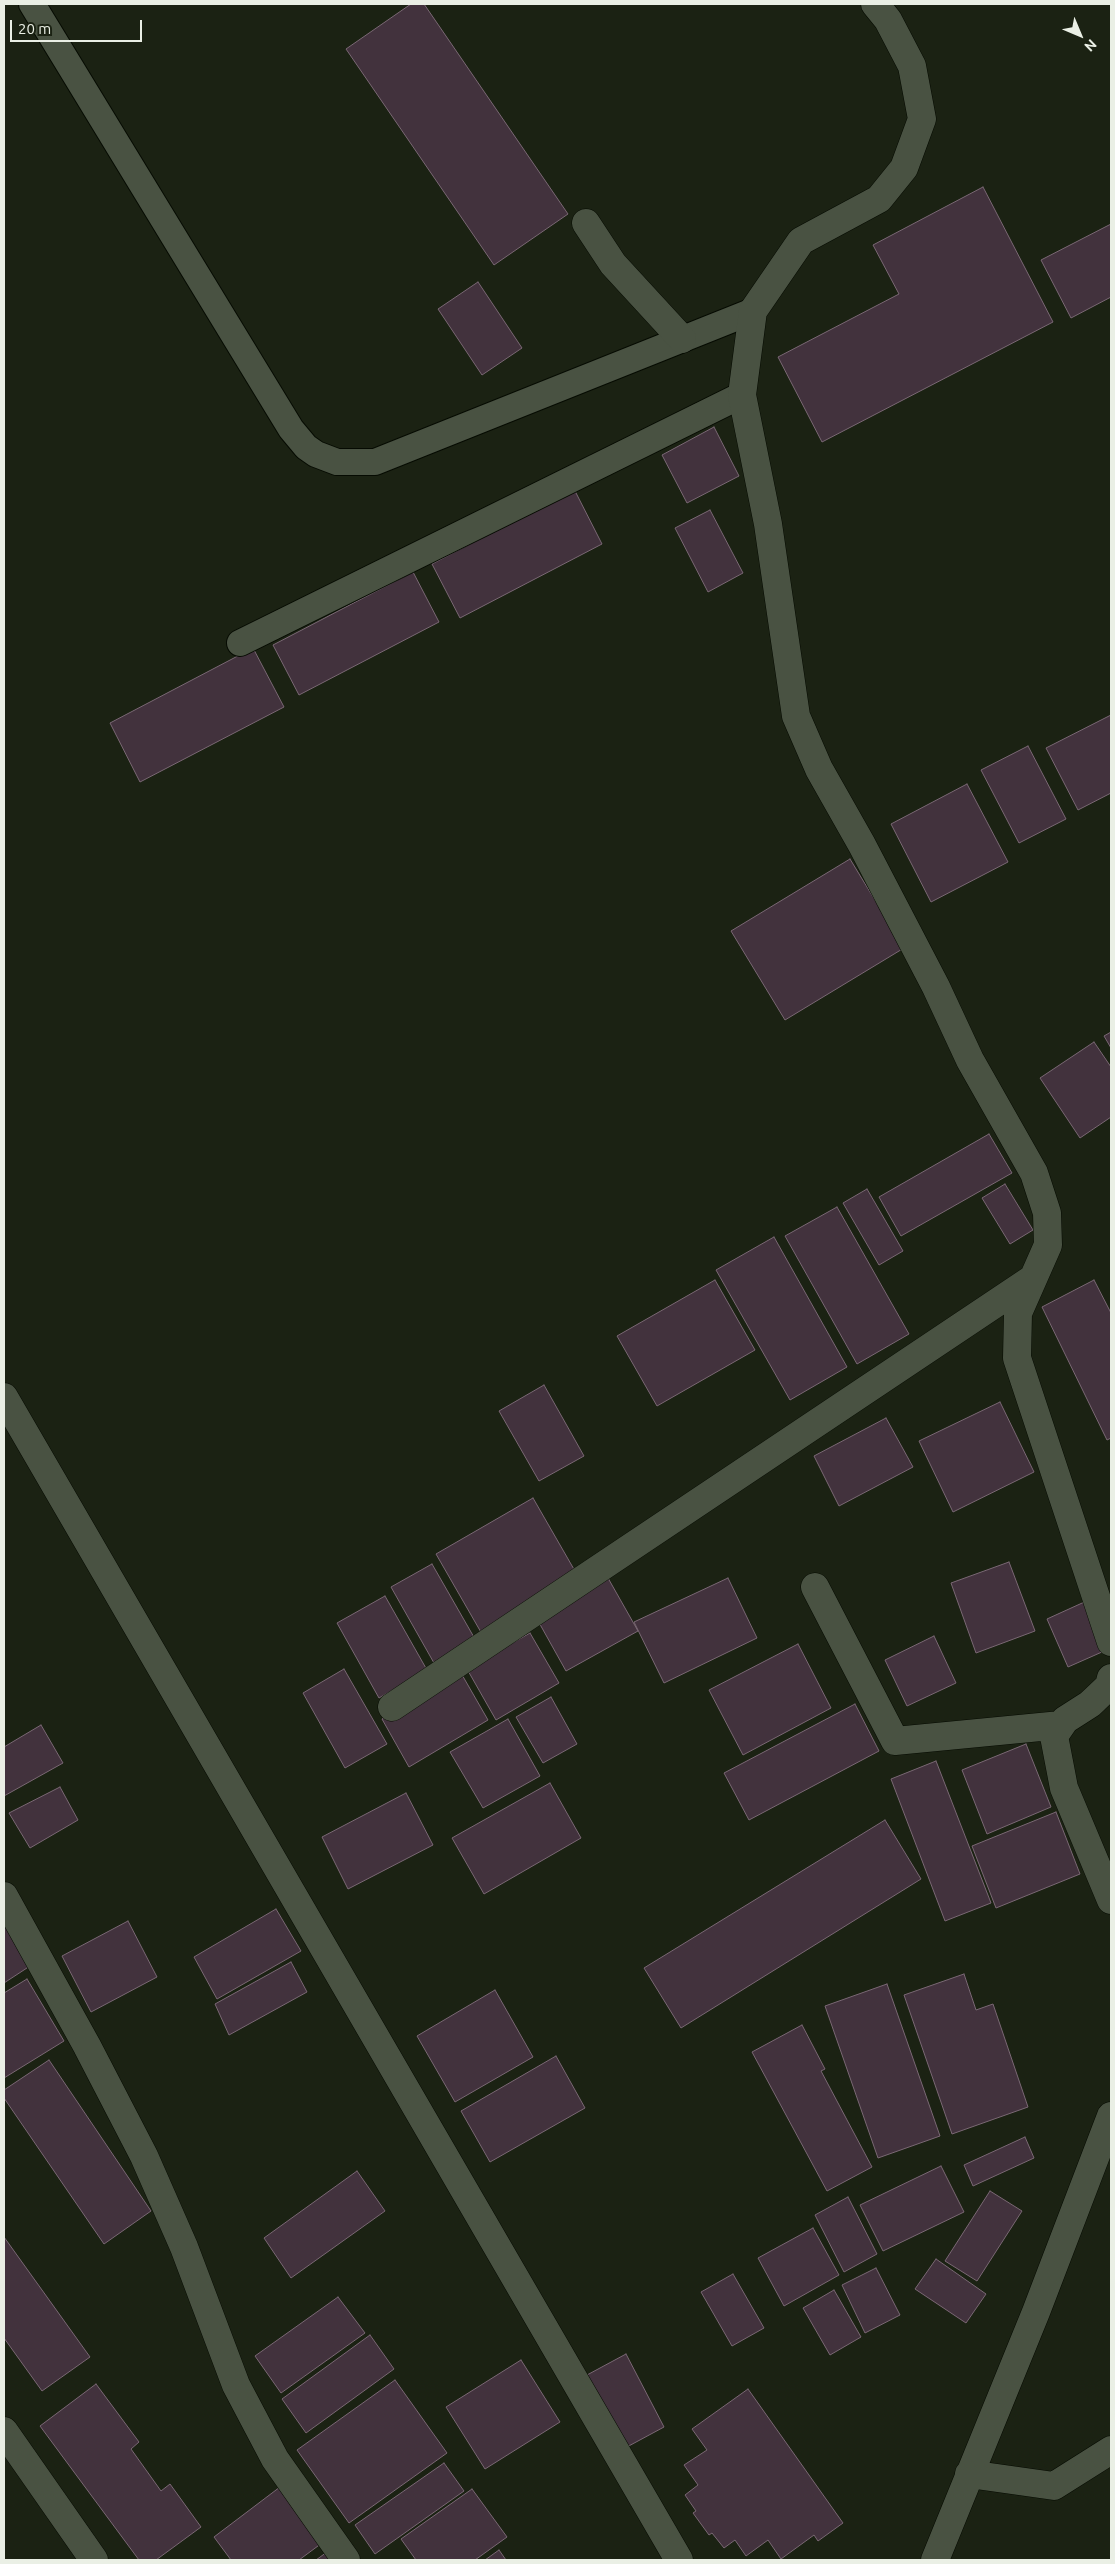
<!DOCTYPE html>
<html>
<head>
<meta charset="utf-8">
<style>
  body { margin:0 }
  #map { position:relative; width:1115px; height:2564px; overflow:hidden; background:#1b2213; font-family:Ubuntu,sans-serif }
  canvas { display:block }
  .frame { position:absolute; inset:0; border:5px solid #eaefe5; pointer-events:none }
  .north { position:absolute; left:1055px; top:10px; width:50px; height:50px; -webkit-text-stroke:4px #1b2213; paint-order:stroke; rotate:135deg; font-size:14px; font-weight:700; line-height:20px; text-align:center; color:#eaefe5 }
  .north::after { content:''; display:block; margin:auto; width:18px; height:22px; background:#eaefe5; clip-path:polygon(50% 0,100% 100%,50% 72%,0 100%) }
  .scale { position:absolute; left:10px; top:20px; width:132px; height:22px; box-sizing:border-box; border:2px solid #eaefe5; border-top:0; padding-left:6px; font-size:15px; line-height:18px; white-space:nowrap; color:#eaefe5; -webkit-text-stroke:4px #1b2213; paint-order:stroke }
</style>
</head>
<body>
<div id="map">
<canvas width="1115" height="2564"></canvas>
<div class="frame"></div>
<div class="north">N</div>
<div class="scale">20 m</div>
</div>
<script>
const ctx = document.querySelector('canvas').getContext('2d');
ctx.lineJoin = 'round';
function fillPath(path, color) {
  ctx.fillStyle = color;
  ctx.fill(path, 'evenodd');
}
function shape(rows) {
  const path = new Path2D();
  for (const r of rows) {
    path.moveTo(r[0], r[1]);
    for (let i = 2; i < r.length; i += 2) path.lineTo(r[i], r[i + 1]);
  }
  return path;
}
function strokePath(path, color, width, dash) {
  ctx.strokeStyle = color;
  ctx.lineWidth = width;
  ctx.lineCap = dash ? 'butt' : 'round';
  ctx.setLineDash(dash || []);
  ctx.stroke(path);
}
const building = shape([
  [411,4,424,4,568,214,494,265,346,49,411,4],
  [983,187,1053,322,822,442,778,357,899,294,873,245,983,187],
  [1111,224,1111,297,1071,318,1041,260,1111,224],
  [478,282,522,348,482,375,438,309,478,282],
  [714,427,739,476,687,503,662,455,714,427],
  [574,489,602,544,460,618,432,564,574,489],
  [710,510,743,573,708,592,675,528,710,510],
  [413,572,439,622,299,695,273,645,413,572],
  [253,648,284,707,140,782,110,723,253,648],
  [1111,715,1111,793,1078,810,1046,748,1111,715],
  [1028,746,1066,819,1019,843,981,770,1028,746],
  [967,784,1008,862,931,902,891,824,967,784],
  [850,859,904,948,785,1020,731,931,850,859],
  [1111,1032,1111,1048,1104,1036,1111,1032],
  [1094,1042,1111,1067,1111,1117,1080,1138,1040,1078,1094,1042],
  [989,1134,1012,1173,901,1236,879,1197,989,1134],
  [1005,1184,1033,1230,1010,1244,982,1198,1005,1184],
  [867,1189,903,1251,879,1265,843,1203,867,1189],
  [837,1207,909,1334,857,1364,785,1236,837,1207],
  [774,1237,847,1367,790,1400,716,1270,774,1237],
  [715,1280,755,1350,657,1406,617,1336,715,1280],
  [1094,1280,1111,1313,1111,1438,1107,1440,1042,1307,1094,1280],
  [544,1385,584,1456,539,1481,499,1411,544,1385],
  [1000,1402,1034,1472,953,1512,919,1441,1000,1402],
  [886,1418,913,1467,839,1506,814,1456,886,1418],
  [533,1498,579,1578,482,1634,436,1554,533,1498],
  [1009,1562,1035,1631,976,1653,951,1583,1009,1562],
  [432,1564,475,1639,434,1663,391,1587,432,1564],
  [608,1578,638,1631,566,1671,537,1619,608,1578],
  [728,1578,757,1638,664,1683,634,1622,728,1578],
  [385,1596,427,1670,379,1698,337,1623,385,1596],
  [1091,1599,1111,1648,1068,1667,1047,1619,1091,1599],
  [530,1633,559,1683,496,1720,467,1669,530,1633],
  [934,1636,956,1683,907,1706,885,1660,934,1636],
  [798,1644,831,1708,743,1755,709,1690,798,1644],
  [344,1669,387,1744,345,1768,303,1693,344,1669],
  [461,1673,488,1720,409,1767,382,1719,461,1673],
  [551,1697,577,1744,543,1763,516,1717,551,1697],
  [855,1704,879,1751,749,1820,724,1773,855,1704],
  [508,1719,540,1776,483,1808,450,1752,508,1719],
  [41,1725,63,1763,4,1796,4,1747,41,1725],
  [1026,1744,1051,1807,987,1834,962,1770,1026,1744],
  [936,1761,991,1903,945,1921,891,1779,936,1761],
  [550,1783,581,1838,484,1894,452,1838,550,1783],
  [60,1787,78,1820,30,1848,9,1813,60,1787],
  [406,1793,433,1845,348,1889,322,1837,406,1793],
  [1056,1812,1080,1874,996,1908,972,1846,1056,1812],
  [885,1820,921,1879,681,2028,644,1968,885,1820],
  [276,1909,301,1951,217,1999,194,1957,276,1909],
  [128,1921,157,1977,91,2012,62,1956,128,1921],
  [4,1923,30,1966,4,1983,4,1923],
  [291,1962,307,1992,229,2035,215,2004,291,1962],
  [964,1974,976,2010,993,2004,1028,2107,952,2134,904,1995,964,1974],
  [27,1979,64,2041,4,2078,4,1993,27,1979],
  [887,1984,940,2136,878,2158,825,2006,887,1984],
  [495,1990,533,2057,455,2102,417,2036,495,1990],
  [802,2025,825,2069,821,2071,872,2167,827,2191,752,2052,802,2025],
  [556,2056,585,2108,490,2162,461,2111,556,2056],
  [49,2060,151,2211,104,2244,4,2098,4,2090,49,2060],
  [1025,2137,1034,2158,973,2186,964,2165,1025,2137],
  [941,2166,964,2212,883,2251,860,2205,941,2166],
  [357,2171,385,2211,291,2278,264,2238,357,2171],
  [990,2191,1022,2211,977,2281,945,2261,990,2191],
  [848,2197,877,2254,844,2272,815,2215,848,2197],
  [813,2228,839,2275,784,2306,758,2258,813,2228],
  [4,2237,90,2357,42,2391,4,2338,4,2237],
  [936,2259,986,2294,966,2323,915,2289,936,2259],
  [876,2268,900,2315,865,2333,842,2285,876,2268],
  [733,2274,764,2328,732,2346,701,2292,733,2274],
  [834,2290,861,2337,830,2355,803,2308,834,2290],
  [338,2297,365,2333,281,2393,255,2356,338,2297],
  [370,2335,394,2369,306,2433,282,2399,370,2335],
  [626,2354,664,2427,625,2448,587,2375,626,2354],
  [521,2360,560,2422,485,2469,446,2407,521,2360],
  [395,2380,447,2453,349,2523,297,2450,395,2380],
  [96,2384,139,2442,131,2449,161,2491,170,2484,201,2527,156,2560,139,2560,40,2426,96,2384],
  [748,2389,843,2523,818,2541,814,2535,781,2559,768,2540,746,2556,735,2540,724,2548,712,2533,709,2535,693,2513,696,2511,685,2495,698,2485,684,2465,707,2450,692,2429,748,2389],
  [444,2463,464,2491,375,2554,355,2525,444,2463],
  [280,2487,322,2543,299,2560,231,2560,214,2537,280,2487],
  [472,2489,507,2537,475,2560,416,2560,401,2539,472,2489],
  [499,2550,506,2560,485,2560,499,2550],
  [327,2552,333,2560,316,2560,327,2552]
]);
const lane = shape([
  [32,4,291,429,306,447,316,454,337,462,375,462,753,311],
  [240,643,742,395]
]);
const street = shape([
  [875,4,888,20,912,66,922,119,904,168,879,199,801,241,753,311,742,395,768,524,796,716,819,769,862,845,936,987,970,1060,1034,1173,1047,1213,1048,1245,1018,1313,1017,1358,1111,1642],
  [586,223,613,264,682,339],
  [4,1397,679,2560],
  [815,1587,895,1741,1061,1725],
  [1111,1678,1109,1686,1090,1704,1065,1720,1054,1736,1064,1788,1111,1900],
  [392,1707,1032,1279],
  [4,1896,87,2046,144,2156,184,2247,236,2385,275,2459,346,2560],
  [4,2431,94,2560],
  [969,2474,1054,2486,1111,2450],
  [935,2560,1036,2312,1111,2116]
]);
fillPath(building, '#42323d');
strokePath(building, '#7a6874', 1);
strokePath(lane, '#060b02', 28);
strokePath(street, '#060b02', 29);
strokePath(lane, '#495242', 26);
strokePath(street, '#495242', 28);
</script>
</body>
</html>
